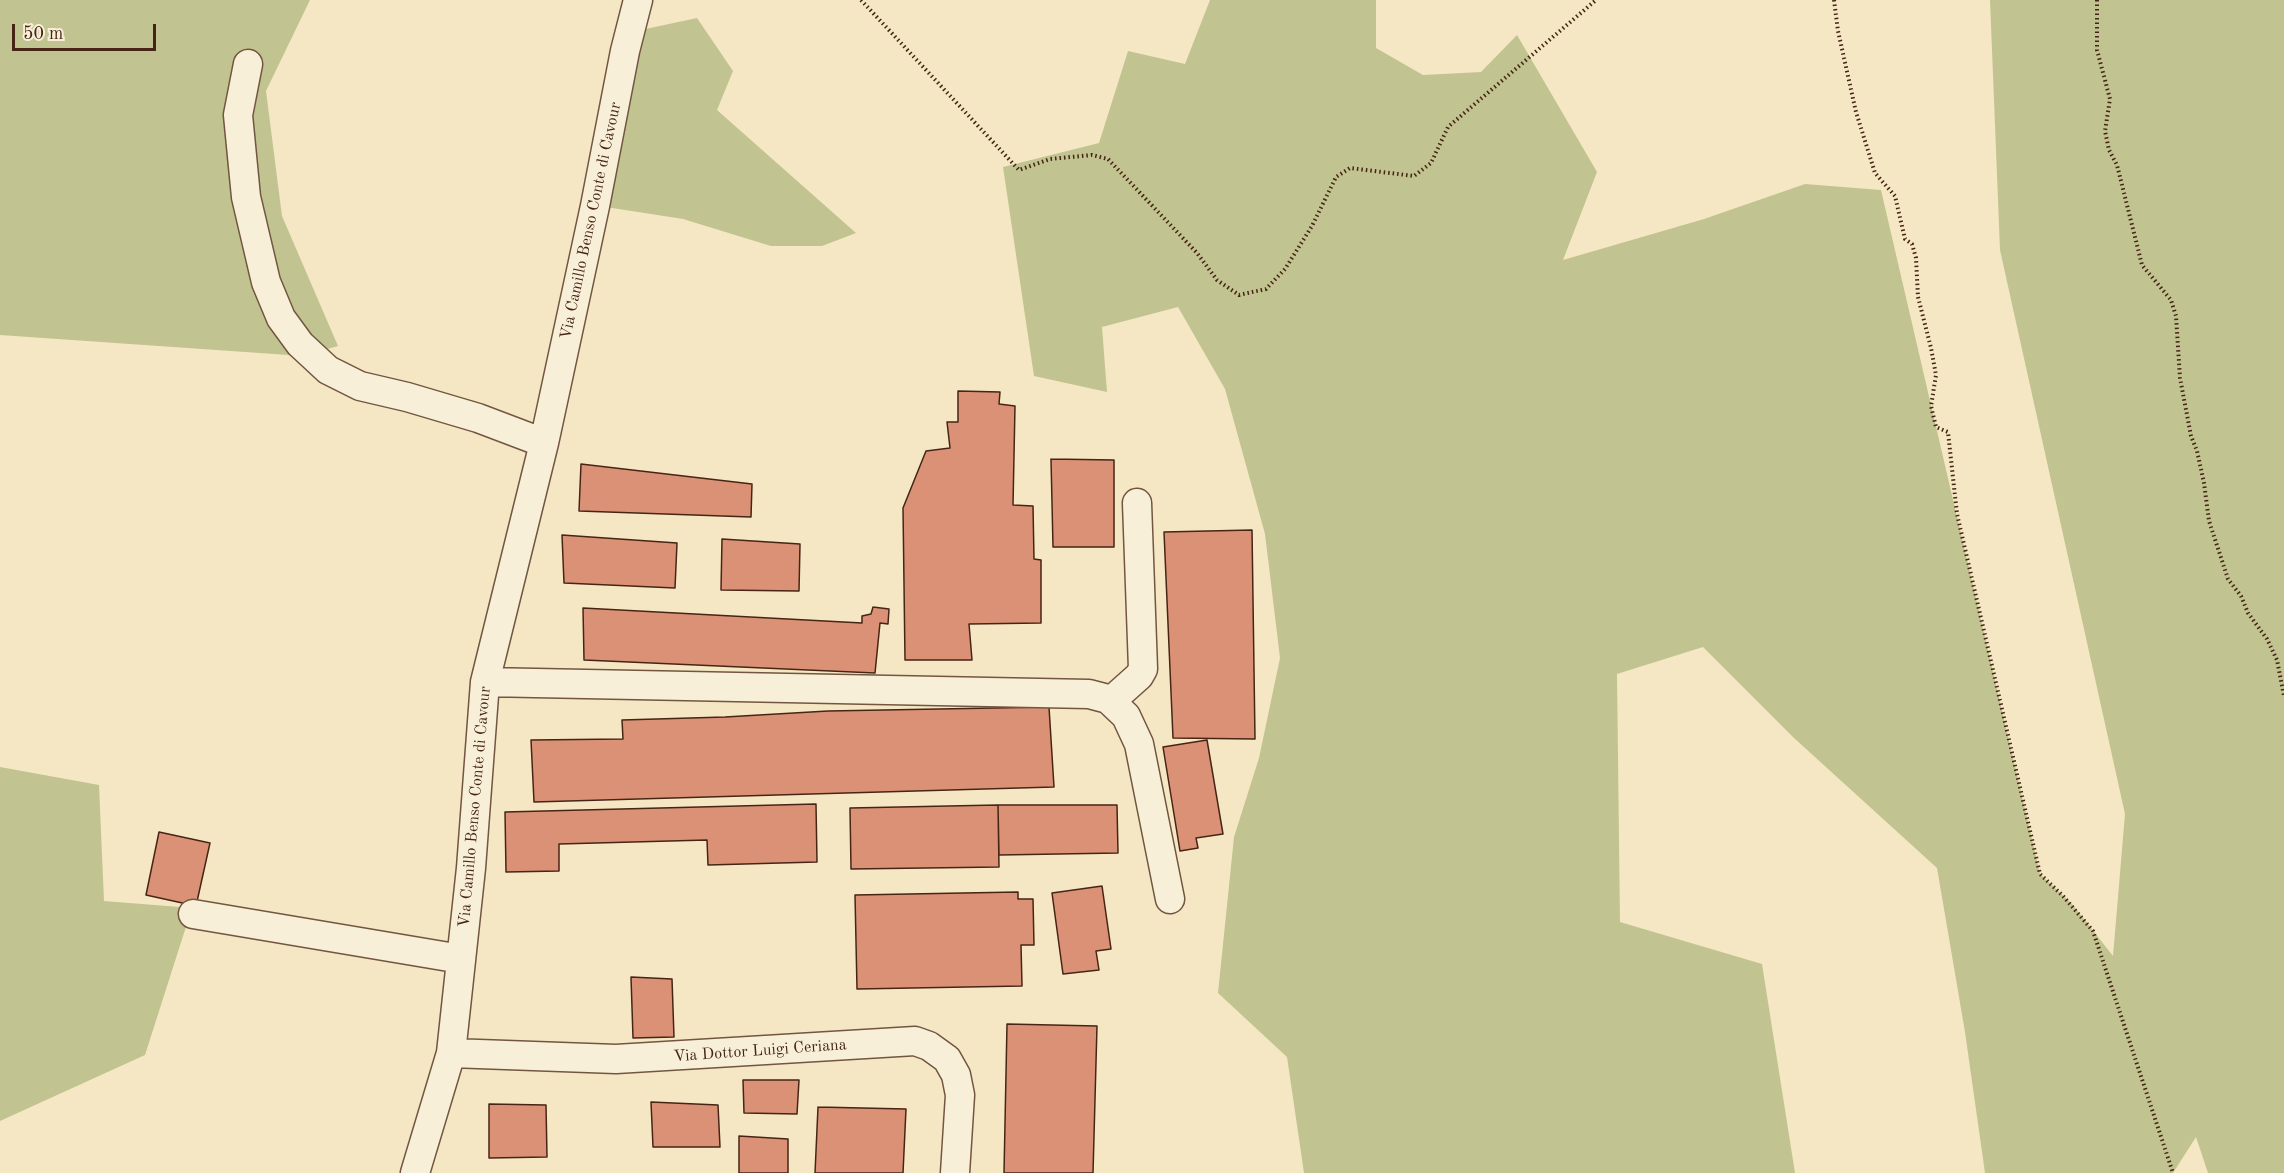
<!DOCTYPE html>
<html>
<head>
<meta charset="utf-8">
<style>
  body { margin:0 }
  #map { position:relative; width:2284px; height:1173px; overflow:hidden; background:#f5e7c3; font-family:"Old Standard TT",serif }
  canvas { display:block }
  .scale { position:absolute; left:12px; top:24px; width:144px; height:27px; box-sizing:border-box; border:3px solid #462516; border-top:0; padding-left:8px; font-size:18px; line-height:21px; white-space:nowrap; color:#462516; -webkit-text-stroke:4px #f8efd8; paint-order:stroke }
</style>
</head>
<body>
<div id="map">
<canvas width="2284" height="1173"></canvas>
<div class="scale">50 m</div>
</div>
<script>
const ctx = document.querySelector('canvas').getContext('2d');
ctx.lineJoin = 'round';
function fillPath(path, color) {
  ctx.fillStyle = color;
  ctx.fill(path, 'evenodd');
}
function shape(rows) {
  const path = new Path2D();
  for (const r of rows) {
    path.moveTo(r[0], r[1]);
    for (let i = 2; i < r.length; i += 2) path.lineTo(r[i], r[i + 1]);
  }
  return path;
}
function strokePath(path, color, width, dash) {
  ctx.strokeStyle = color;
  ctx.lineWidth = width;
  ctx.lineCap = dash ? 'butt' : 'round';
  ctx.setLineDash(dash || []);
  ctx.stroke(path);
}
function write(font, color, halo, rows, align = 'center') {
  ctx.font = font + ' "Old Standard TT",serif';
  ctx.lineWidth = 4.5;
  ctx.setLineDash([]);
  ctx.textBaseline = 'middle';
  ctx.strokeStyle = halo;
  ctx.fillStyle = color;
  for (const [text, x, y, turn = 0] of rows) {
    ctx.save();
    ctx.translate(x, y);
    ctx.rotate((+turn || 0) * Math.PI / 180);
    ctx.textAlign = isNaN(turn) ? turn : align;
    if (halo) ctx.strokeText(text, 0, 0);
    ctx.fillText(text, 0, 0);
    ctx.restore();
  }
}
const green = shape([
  [0,0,310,0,266,91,282,216,338,346,303,356,0,335],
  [1210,0,1376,0,1376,48,1423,75,1481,72,1517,35,1597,172,1563,260,1704,219,1805,184,1881,190,2040,874,2072,904,2113,956,2125,814,2000,250,1990,0,2284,0,2284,1173,2208,1173,2196,1137,2173,1173,1985,1173,1965,1032,1937,868,1794,738,1703,647,1617,674,1620,922,1762,964,1795,1173,1304,1173,1287,1057,1218,993,1234,837,1259,758,1280,658,1265,534,1225,389,1178,307,1102,327,1107,392,1034,376,1003,167,1099,143,1128,51,1185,64],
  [697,18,733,71,717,110,856,233,822,246,771,246,683,219,593,205,636,31],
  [0,767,99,785,104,901,192,908,145,1055,0,1121]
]);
const building = shape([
  [958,391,1000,392,999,404,1015,406,1013,505,1033,506,1034,559,1041,560,1041,623,969,624,972,660,905,660,903,508,926,451,950,448,947,422,958,422,958,391],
  [1051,459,1114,460,1114,547,1053,547,1051,459],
  [581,464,752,484,751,517,579,511,581,464],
  [1252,530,1255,739,1173,738,1164,532,1252,530],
  [562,535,677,543,675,588,564,583,562,535],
  [722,539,800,544,799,591,721,590,722,539],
  [873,607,889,609,888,624,880,623,875,673,584,660,583,608,862,623,862,616,871,614,873,607],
  [1049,707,1054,787,534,802,531,740,623,739,622,720,725,717,828,711,1049,707],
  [1207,740,1223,834,1196,838,1198,848,1180,851,1163,747,1207,740],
  [816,804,817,862,708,865,707,840,559,844,559,871,506,872,505,812,816,804],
  [998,805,1117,805,1118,853,999,855,998,805],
  [998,805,999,867,851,869,850,808,998,805],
  [159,832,210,843,196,906,146,895,159,832],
  [1102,886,1111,949,1096,951,1099,970,1063,974,1052,893,1102,886],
  [1018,892,1018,899,1033,899,1034,945,1021,945,1022,986,857,989,855,895,1018,892],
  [631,977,672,979,674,1037,633,1038,631,977],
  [1007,1024,1097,1026,1093,1173,1004,1173,1007,1024],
  [743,1080,799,1080,797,1114,744,1113,743,1080],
  [651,1102,718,1105,720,1147,653,1147,651,1102],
  [489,1104,546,1105,547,1157,489,1158,489,1104],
  [818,1107,906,1109,903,1173,815,1173,818,1107],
  [739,1136,788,1139,788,1173,739,1173,739,1136]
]);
const path = shape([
  [861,0,1019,170,1050,159,1092,155,1108,159,1197,253,1217,280,1239,295,1266,289,1285,269,1312,226,1336,177,1350,168,1414,176,1431,163,1448,127,1596,0],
  [1834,0,1838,31,1856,112,1875,173,1895,196,1905,239,1912,244,1916,258,1918,297,1931,348,1936,375,1931,406,1936,427,1948,432,1957,514,2040,874,2063,896,2093,931,2173,1173],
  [2097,0,2097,50,2110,99,2105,131,2109,150,2117,165,2142,265,2171,300,2176,316,2180,378,2191,436,2197,451,2204,483,2209,521,2228,579,2241,596,2248,613,2267,639,2277,660,2284,696]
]);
const minor = shape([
  [248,64,238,115,246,197,266,282,281,318,300,344,328,370,360,386,407,397,478,418,544,443],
  [485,682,1089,694,1108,699,1126,716,1139,744,1170,899],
  [1111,701,1139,676,1143,669,1137,503],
  [193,914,461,959],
  [451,1053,616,1059,915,1041,929,1046,947,1059,956,1075,960,1095,955,1173],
  [415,1173,451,1053,471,868,485,682,544,443,595,206,625,51,638,0]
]);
const streetNames = [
  ["Via Camillo Benso Conte di Cavour",591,221,-78],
  ["Via Camillo Benso Conte di Cavour",475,807,-85],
  ["Via Dottor Luigi Ceriana",760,1051,-4]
];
fillPath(green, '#c1c490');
fillPath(building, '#db9176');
strokePath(building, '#462516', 1.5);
strokePath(minor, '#725641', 31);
strokePath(path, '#462516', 4, [1.5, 3]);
strokePath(minor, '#f8efd8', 28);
write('16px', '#462516', '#f8efd8', streetNames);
</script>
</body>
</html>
